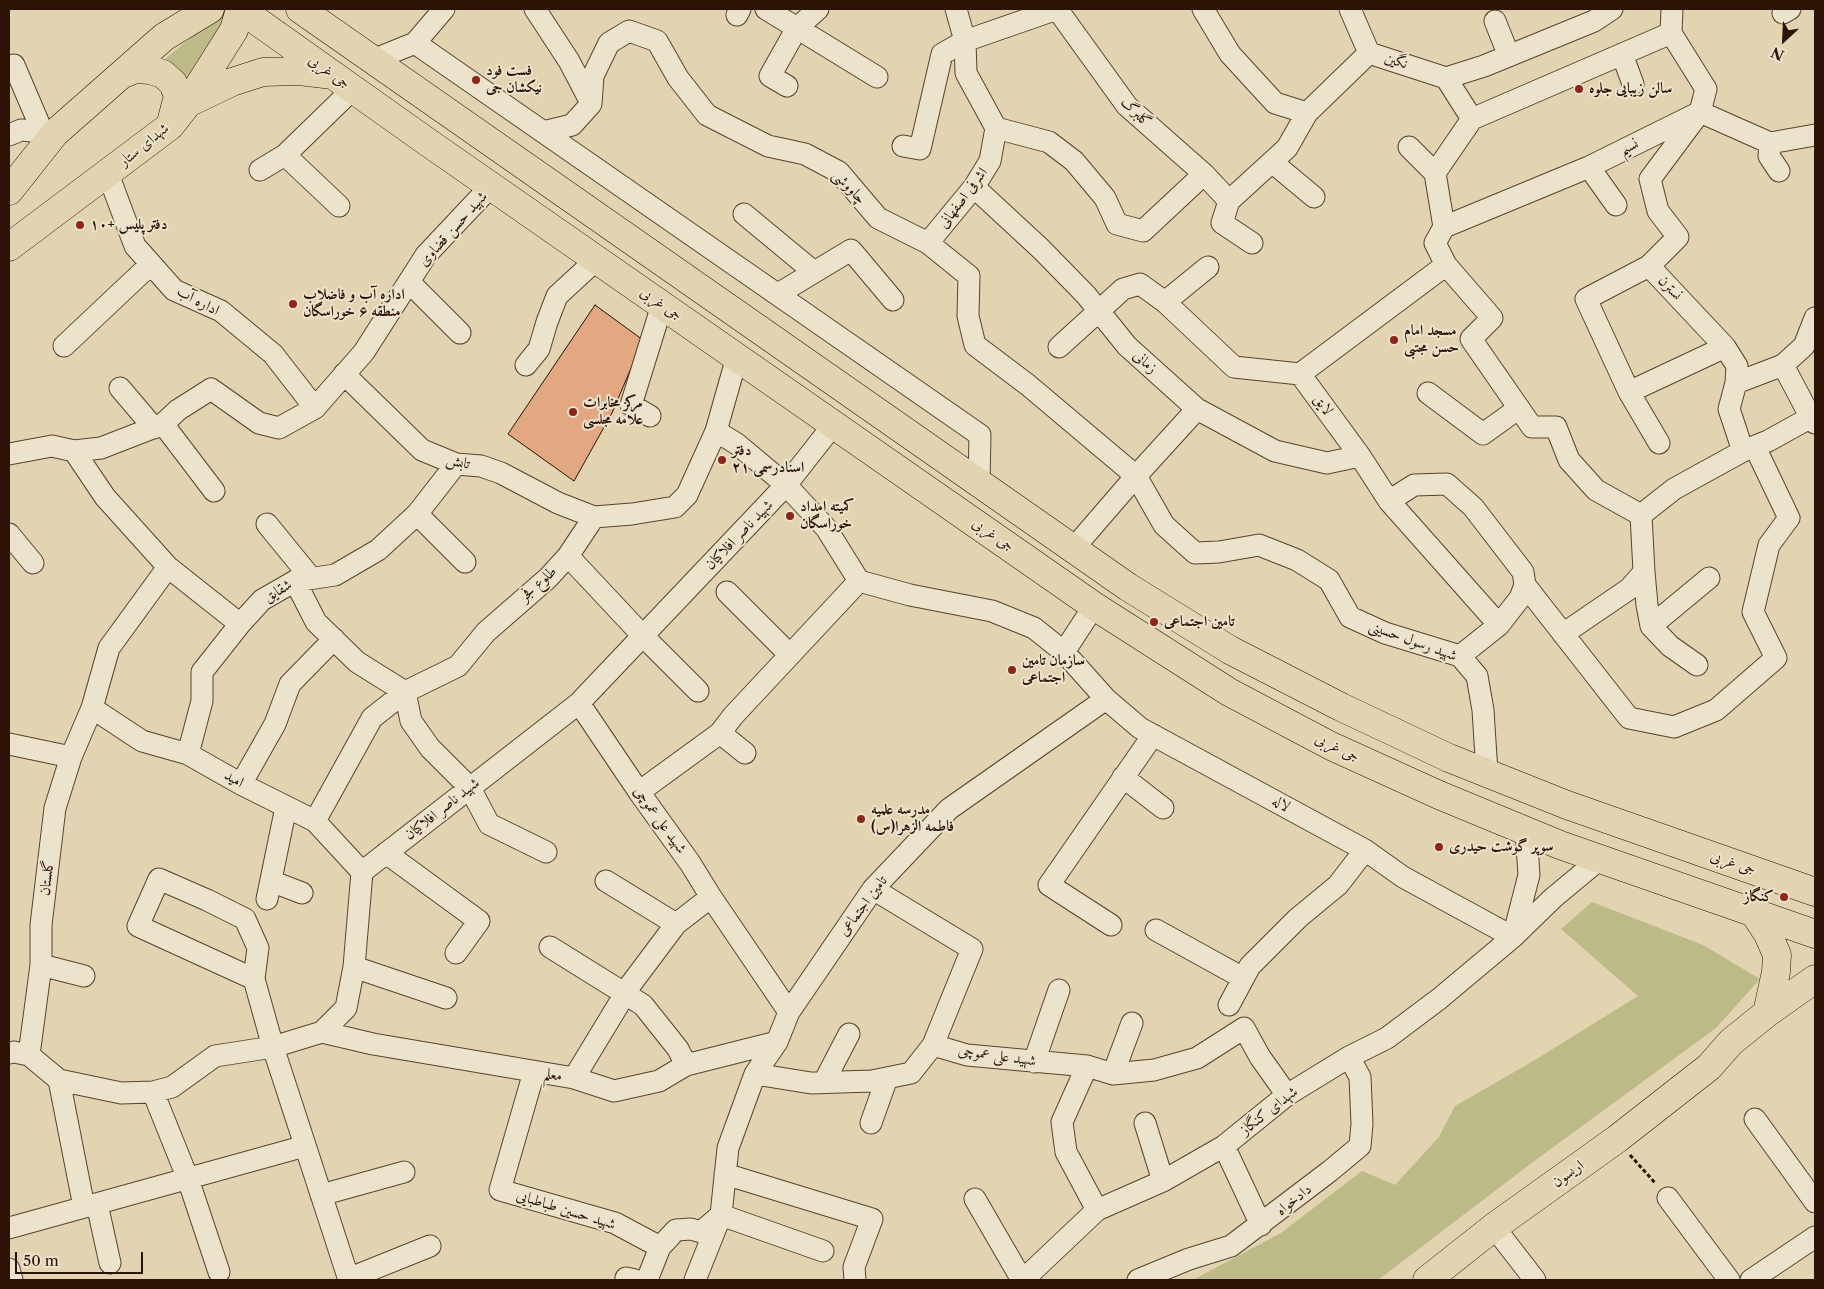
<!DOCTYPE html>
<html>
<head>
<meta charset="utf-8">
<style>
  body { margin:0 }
  #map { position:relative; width:1824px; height:1289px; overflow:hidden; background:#e2d4b0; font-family:"Libre Caslon Text",serif }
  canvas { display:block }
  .frame { position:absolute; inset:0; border:10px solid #2b1204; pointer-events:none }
  .north { position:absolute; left:1759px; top:15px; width:50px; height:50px; -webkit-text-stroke:4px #ece3cc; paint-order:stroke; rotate:205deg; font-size:14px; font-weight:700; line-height:20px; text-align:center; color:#2b1204 }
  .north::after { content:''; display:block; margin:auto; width:18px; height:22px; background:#2b1204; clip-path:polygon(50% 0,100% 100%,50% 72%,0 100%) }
  .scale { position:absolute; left:15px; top:1252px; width:128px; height:22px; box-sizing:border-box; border:2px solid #2b1204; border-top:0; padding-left:6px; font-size:15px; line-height:18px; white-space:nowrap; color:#2b1204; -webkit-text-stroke:4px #ece3cc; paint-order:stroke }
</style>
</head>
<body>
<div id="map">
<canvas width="1824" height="1289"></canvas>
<div class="frame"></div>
<div class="north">N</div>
<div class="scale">50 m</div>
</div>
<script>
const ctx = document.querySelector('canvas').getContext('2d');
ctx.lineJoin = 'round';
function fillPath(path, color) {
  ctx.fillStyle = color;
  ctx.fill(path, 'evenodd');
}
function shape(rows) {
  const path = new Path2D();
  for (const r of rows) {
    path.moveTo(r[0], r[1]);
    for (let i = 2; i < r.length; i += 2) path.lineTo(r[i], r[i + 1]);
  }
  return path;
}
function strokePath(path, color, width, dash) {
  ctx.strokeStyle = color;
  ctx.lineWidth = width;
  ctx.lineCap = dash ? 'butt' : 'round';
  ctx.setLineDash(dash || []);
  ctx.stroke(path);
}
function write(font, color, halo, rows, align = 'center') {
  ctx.font = font + ' "Libre Caslon Text",Amiri,serif';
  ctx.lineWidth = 4;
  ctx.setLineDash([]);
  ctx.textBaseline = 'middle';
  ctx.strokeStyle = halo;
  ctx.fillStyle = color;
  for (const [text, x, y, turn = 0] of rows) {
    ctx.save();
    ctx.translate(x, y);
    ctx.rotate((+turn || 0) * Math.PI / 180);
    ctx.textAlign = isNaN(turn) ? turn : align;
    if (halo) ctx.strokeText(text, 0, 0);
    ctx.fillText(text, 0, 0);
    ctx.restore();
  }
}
const green = shape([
  [228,14,228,25,189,79,165,59,218,15],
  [1592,902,1703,945,1760,979,1716,1028,1533,1162,1378,1280,1193,1280,1281,1233,1362,1171,1395,1185,1439,1137,1455,1106,1535,1060,1638,996,1561,929]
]);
const building = shape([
  [595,305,643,340,612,413,574,481,508,434,595,305]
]);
const path = shape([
  [1630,1155,1656,1184]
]);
const minor = shape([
  [535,9,569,61,591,103],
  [766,9,877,77],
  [1057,9,1127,106,1204,174,1229,201],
  [1203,9,1230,54,1275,103,1307,113],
  [1350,9,1369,53],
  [1672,9,1671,33,1706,89,1700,112,1650,179,1658,211,1678,237,1649,266,1725,347,1737,366,1736,383,1729,409,1743,451],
  [1783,13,1790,9],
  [737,15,740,9],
  [1495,21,1509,56],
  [415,43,444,9],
  [1622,54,1633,84],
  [373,60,415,43,980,435,979,483],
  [14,65,43,133],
  [787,86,770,76,797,28,818,9],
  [1472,119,1671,33],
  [996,128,1049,142,1074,161,1105,198,1117,224,1143,231,1204,174],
  [543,132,572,125,591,104,593,76,609,43,629,31,657,41,678,78,707,115,768,146,805,154,839,172,878,218,928,243,969,276,968,316,975,345,1028,385,1136,476,1164,525,1195,553,1219,552,1259,545,1297,560,1329,580,1350,617,1385,633,1460,656,1477,676,1483,710,1487,773],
  [9,135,21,130,55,133],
  [1770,143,1769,156,1779,171],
  [903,146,920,149,942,54,965,41,1057,9],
  [1409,147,1435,173],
  [1272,162,1314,197],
  [1589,167,1616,205],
  [260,170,285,155],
  [108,174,135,246,174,290,221,311,273,354,315,408],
  [974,187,1041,249,1086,295,1127,346,1197,409,1275,451,1327,463,1360,456],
  [339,206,285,155,353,89],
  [744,214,814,272],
  [1444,227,1589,167,1700,112,1770,143,1815,135],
  [1444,227,1435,243,1446,265,1492,318,1471,339,1532,427,1556,427,1569,460,1596,490,1641,515],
  [1444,227,1435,173,1472,119,1446,78],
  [928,243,974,187,990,161,996,128,966,73,965,41,956,9],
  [1252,243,1222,223,1229,201,1287,148,1307,113,1369,53,1446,78,1484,66,1594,21,1612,9],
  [1649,266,1586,299,1629,392,1659,443],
  [409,282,460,333],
  [778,294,851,250,893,300],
  [1165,302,1208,267],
  [64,346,151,264],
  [1059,347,1123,289,1140,284,1165,302,1234,367,1300,374,1360,456,1389,501,1499,625],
  [526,365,539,349,547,322,557,296,597,259],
  [1783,365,1811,418,1815,423],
  [344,374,422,450,456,464,481,466,501,473,558,503,594,517],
  [1300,374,1446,265],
  [1736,383,1783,365,1804,346,1815,318],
  [120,388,154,428],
  [1629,392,1725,347],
  [1428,393,1483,434,1519,408],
  [650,416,631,405,662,305],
  [163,424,214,491],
  [716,431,737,444,786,485,826,528,859,581,910,595,992,611,1034,628,1064,652,1106,699,1140,728,1365,850,1403,877,1513,937],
  [74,451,105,497,168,567,240,624],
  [9,454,52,446,74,451,101,448,163,424,178,410,211,389,259,423,279,428,315,408,364,352,426,255,491,186],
  [1389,501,1414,485,1447,484,1473,507,1523,572,1525,585,1520,598,1499,625,1460,656],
  [417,514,465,562],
  [267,524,311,578],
  [9,534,33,563],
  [1073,549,1136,476,1197,409],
  [568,556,643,636,698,691],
  [1644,572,1647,605,1651,626,1670,646,1697,665],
  [295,581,316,622,357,662,405,692,411,721,430,748,470,788,489,824,546,852],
  [1525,585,1629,718,1674,727,1716,710,1776,658,1753,612,1769,545,1789,518,1755,447],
  [727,592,790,655],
  [1651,626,1709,578],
  [1563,634,1629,589,1644,572,1641,515,1674,489,1743,451,1768,441,1815,415],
  [1064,652,1094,606],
  [579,703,639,792,690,863,711,897,789,1012],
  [92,708,142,741,188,754,241,784,315,821,362,872],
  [720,733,745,753],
  [9,744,71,757],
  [188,754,202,701,202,672,240,624,262,600,295,581,335,575,378,550,417,514,456,464],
  [1123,777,1163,808],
  [241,784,275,724,290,684,334,639],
  [639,792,720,733,733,716,859,581],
  [315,821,372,718,405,692,458,666,486,632,548,578,568,556,594,517,632,514,675,507,687,495,716,431,737,357],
  [386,853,479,921,456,953],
  [271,881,302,893],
  [606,881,676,924],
  [873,889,972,949,933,1045],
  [267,899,286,807],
  [1111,925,1049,885,1153,735],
  [1156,930,1243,978],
  [1513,937,1529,875,1526,831],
  [550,947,643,1005,678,1049,686,1065],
  [41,965,84,976],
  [354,967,446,998],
  [254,979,138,926,159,879,207,900,245,919,258,948,254,979,273,1047,349,1280],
  [1229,1005,1250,966,1298,918,1338,885,1365,850],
  [322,1032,373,1044,574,1078,614,1091,659,1081,686,1065,777,1042],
  [9,1053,14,1052,29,1055,59,1080,121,1093,153,1092,172,1087,215,1056,273,1047,322,1032,346,1008,354,967,362,872,579,703,786,485,834,424],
  [29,1055,41,965,41,925,55,808,71,757,92,708,109,648,168,567],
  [1034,1062,1059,990],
  [1087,1066,1062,1122,1066,1152,1097,1210],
  [534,1072,500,1190,615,1223,660,1247],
  [755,1074,811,1083,872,1081,911,1073,933,1045,967,1055,1087,1066,1113,1074,1154,1070,1197,1058,1244,1028,1260,1057,1287,1095],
  [1113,1074,1132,1023],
  [574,1078,631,984,676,924,711,897],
  [59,1080,84,1207],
  [824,1082,849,1034],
  [153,1092,188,1179,219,1272],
  [1755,1119,1815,1202],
  [871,1123,887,1078],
  [1145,1123,1163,1181],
  [1224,1146,1261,1225],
  [725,1174,872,1219,854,1267,855,1280],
  [321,1195,404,1172],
  [1668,1198,1729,1280],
  [975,1199,1022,1280],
  [97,1204,110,1263],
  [1494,1227,1535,1280],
  [9,1228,305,1146],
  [9,1269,12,1280],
  [626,1278,635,1280],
  [348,1279,430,1246],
  [647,1280,660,1247,676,1230,691,1229,701,1232,721,1215,728,1148,755,1074,777,1042,789,1012,873,889,949,809,1106,699],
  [695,1280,721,1215,823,1251],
  [1023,1280,1097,1210,1163,1181,1224,1146,1287,1095,1349,1057,1387,1038,1439,999,1513,937,1553,898,1600,859],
  [1138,1280,1189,1259,1231,1246,1330,1171,1360,1146,1362,1124,1360,1077,1349,1057],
  [1751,1280,1815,1237]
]);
const major = shape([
  [240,9,426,141,1094,606,1229,692,1331,746,1439,795,1560,845,1815,934],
  [300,9,1128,587,1230,650,1341,707,1449,758,1567,805,1815,892],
  [123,74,136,69,150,70,163,74,173,83,178,96,171,123],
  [188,103,232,82,263,72,299,71,333,75],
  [9,191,55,133,164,37,210,9],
  [9,247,170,126,188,103,234,30,240,9],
  [1754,913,1768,934,1777,955,1776,972,1767,1013],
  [1427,1280,1494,1227,1617,1139,1709,1067,1731,1042,1767,1013,1815,979]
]);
const markers = [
  [476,80,5,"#8f2418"],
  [1579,89,5,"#8f2418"],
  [80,225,5,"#8f2418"],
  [293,304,5,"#8f2418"],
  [1394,340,5,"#8f2418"],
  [573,412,5,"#8f2418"],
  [722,460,5,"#8f2418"],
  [790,516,5,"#8f2418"],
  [1154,622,5,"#8f2418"],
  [1012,670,5,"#8f2418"],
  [861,819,5,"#8f2418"],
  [1439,847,5,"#8f2418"],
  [1784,897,5,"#8f2418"]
];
const streetNames = [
  ["نگین",1396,61,18],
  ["جی غربی",329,72,36],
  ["گلبرگ",1136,112,45],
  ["شهدای ستار",144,145,-39],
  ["نسیم",1629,147,-26],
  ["چاووشی",849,187,46],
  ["اشرفی اصفهانی",963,198,-53],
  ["شهید حسن قضاوی",453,229,-48],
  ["نسترن",1670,288,47],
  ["اداره آب",198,301,28],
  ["جی غربی",661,304,35],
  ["زمانی",1145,362,42],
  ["لایق",1323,405,54],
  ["تابش",458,462,13],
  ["شهید ناصر افلاکیان",739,535,-46],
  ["جی غربی",993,535,35],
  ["طلوع فجر",538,584,-42],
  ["شقایق",278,591,-30],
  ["شهید رسول حسینی",1413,641,20],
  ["جی غربی",1337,748,26],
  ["امید",234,779,30],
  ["لاله",1281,804,28],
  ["شهید ناصر افلاکیان",442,809,-38],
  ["شهید علی عموچی",660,820,54],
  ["جی غربی",1733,863,19],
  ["گلستان",47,878,-83],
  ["تامین اجتماعی",863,906,-53],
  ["شهید علی عموچی",997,1056,8],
  ["معلم",553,1075,8],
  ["شهدای کنگاز",1269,1111,-38],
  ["اریسون",1568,1174,-36],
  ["دادخواه",1294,1200,-38],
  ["شهید حسین طباطبایی",566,1210,17]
];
const poiNames = [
  ["فست فود",486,71],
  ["نیکشان جی",486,88],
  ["سالن زیبایی جلوه",1589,89],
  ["دفتر پلیس +۱۰",90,225],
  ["اداره آب و فاضلاب",303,295],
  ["منطقه ۶ خوراسگان",303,312],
  ["مسجد امام",1404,331],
  ["حسن مجتبی",1404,348],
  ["مرکز مخابرات",583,403],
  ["علامه مجلسی",583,420],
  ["دفتر",732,451],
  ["اسنادرسمی ۲۱",732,468],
  ["کمیته امداد",800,507],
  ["خوراسگان",800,524],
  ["تامین اجتماعی",1164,622],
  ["سازمان تامین",1022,661],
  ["اجتماعی",1022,678],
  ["مدرسه علمیه",871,810],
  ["فاطمه الزهرا(س)",871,827],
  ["سوپر گوشت حیدری",1449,847],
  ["کنگاز",1774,897,"right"]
];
fillPath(green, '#bcba86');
fillPath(building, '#e1a881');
strokePath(building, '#2b1204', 1);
strokePath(minor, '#59422f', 23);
strokePath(major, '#2b1204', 29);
strokePath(path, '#2b1204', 3, [4, 2.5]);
strokePath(minor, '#ece3cc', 21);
strokePath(major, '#e2d4b0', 28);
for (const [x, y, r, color] of markers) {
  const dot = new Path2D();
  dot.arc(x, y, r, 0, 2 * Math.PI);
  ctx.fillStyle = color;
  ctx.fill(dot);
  strokePath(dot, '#ece3cc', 2);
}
write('15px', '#2b1204', '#ece3cc', streetNames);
write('bold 15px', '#2b1204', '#ece3cc', poiNames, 'left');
</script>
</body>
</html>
